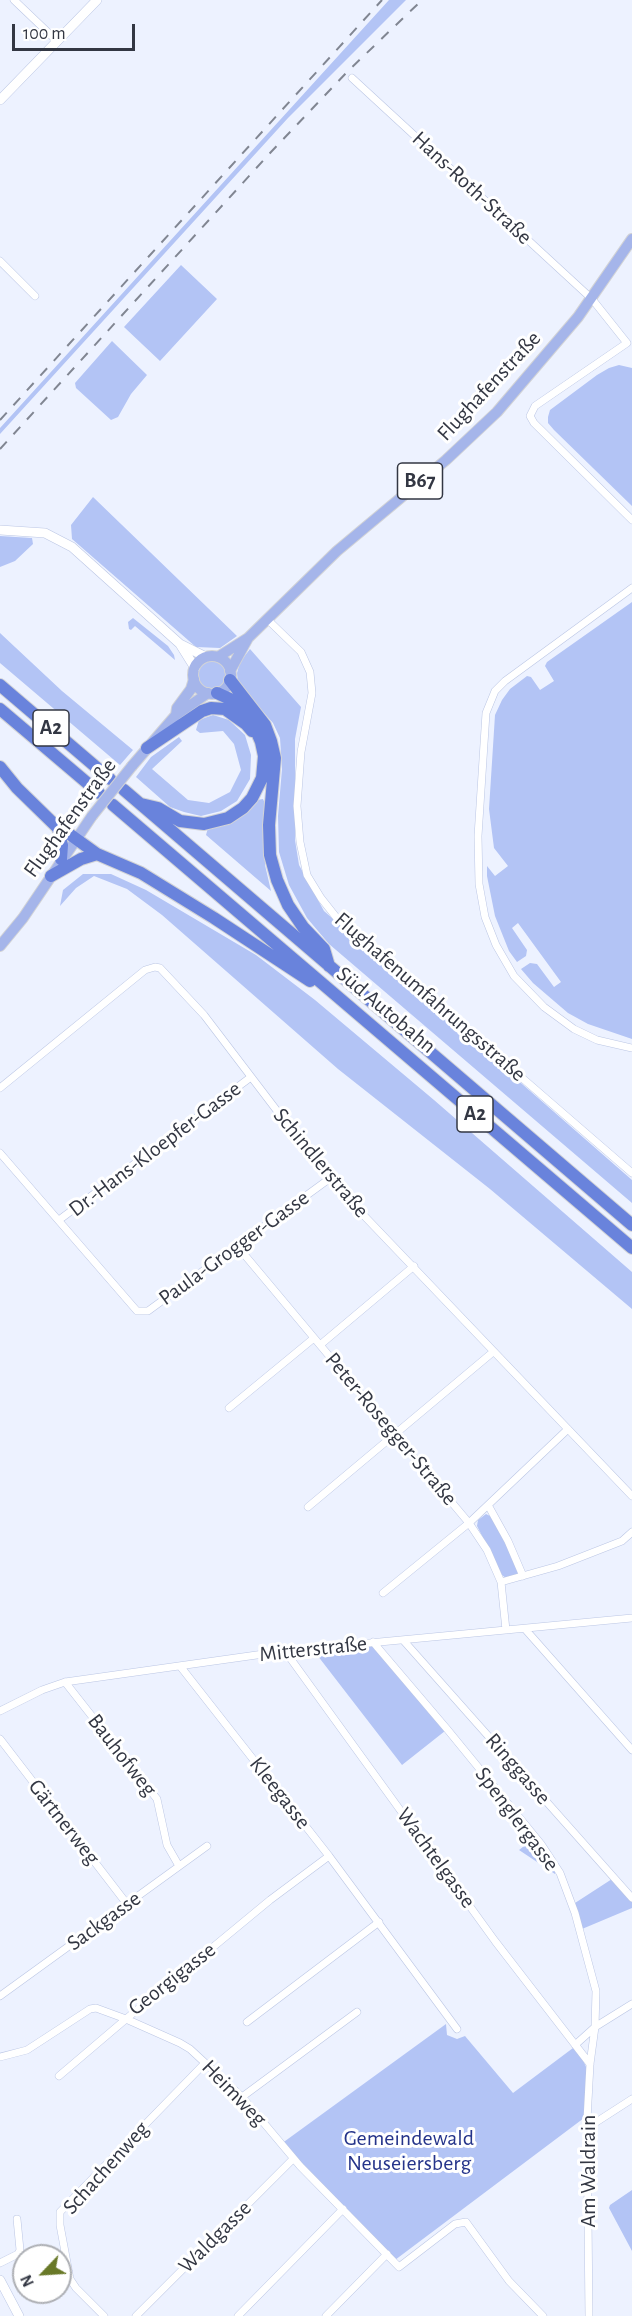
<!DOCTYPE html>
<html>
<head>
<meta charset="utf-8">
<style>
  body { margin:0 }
  #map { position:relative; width:632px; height:2316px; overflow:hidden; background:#edf2ff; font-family:"Alegreya Sans",sans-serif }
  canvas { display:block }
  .north { position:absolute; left:12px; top:2244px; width:60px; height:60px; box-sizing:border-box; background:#fff; border:2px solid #adafb4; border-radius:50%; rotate:245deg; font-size:16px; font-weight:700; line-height:24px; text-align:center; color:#333743 }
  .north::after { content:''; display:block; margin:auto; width:21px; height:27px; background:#697928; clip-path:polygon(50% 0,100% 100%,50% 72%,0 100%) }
  .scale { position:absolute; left:12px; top:24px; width:123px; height:27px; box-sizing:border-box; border:3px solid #333743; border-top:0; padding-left:8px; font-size:18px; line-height:21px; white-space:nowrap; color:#333743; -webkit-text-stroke:4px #fff; paint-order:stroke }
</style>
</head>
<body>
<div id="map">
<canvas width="632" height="2316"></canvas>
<div class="north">N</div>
<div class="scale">100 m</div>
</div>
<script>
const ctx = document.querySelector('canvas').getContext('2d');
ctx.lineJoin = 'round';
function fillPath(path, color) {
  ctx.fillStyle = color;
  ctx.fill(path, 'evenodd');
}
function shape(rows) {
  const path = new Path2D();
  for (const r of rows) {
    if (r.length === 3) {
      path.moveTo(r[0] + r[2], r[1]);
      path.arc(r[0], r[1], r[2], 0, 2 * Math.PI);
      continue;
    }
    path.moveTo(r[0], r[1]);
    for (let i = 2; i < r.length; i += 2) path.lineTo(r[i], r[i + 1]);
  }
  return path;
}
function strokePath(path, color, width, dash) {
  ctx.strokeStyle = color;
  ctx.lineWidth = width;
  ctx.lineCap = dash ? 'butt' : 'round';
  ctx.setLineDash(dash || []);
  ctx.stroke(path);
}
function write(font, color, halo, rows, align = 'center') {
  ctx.font = font + ' "Alegreya Sans",sans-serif';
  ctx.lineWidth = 6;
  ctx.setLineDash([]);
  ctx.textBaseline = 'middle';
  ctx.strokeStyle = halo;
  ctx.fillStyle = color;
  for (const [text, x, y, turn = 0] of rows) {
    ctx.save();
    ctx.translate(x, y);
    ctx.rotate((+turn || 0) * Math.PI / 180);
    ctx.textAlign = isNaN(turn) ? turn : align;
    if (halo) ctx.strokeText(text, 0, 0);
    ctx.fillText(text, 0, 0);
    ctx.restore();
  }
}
const green = shape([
  [389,0,406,0,288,118,0,434,0,428],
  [181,265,217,299,160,361,124,327],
  [112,341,147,375,131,394,118,417,111,420,76,388,75,383],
  [619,365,632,368,632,506,554,430,548,423,548,417,550,410,597,375,609,368],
  [93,497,237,636,220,648,196,647,72,539,71,525],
  [0,536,32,538,33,544,15,561,0,567],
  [632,602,632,1039,588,1024,568,1013,533,983,521,969,530,963,537,964,554,987,561,982,518,923,512,928,527,950,526,956,517,962,509,951,495,916,487,876,487,866,495,876,508,866,494,848,489,809,495,715,502,700,510,689,527,676,531,677,540,690,554,681,545,666,547,662],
  [133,618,168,646,174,655,175,660,135,626,131,630,129,629,128,622],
  [0,633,62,691,133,750,120,765,0,663],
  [250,649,301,707,295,739,295,840,299,865,324,911,632,1180,632,1203,329,944,307,918,289,885,279,852,278,816,282,769,280,738,273,723,238,684,237,673,240,662],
  [212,675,15],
  [213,715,229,720,245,735,251,755,250,779,237,801,221,811,201,816,184,812,170,807,136,777,151,757,179,737,182,741,152,769,188,800,209,803,230,792,241,770,234,744,223,731,200,733,196,730,199,720],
  [263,799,267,808,265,865,271,891,206,835,208,828,225,825,242,815,257,800],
  [83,874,111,874,146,890,256,955,315,1000,434,1100,632,1272,632,1309,490,1189,338,1069,162,915,127,889,94,876,76,888,60,906,63,890],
  [486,1514,492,1517,520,1572,518,1576,507,1579,502,1575,477,1526,478,1520],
  [373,1645,445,1731,402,1765,314,1651],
  [533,1839,555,1872,555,1874,519,1850],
  [612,1879,632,1902,632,1908,582,1929,575,1903],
  [446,2024,447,2035,457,2039,465,2036,513,2093,573,2048,582,2058,587,2069,584,2118,395,2260,281,2144],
  [632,2190,632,2251,609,2208,610,2205]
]);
const street = shape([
  [14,0,57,41],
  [352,78,592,299,627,343,535,406,530,416,534,423,632,520],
  [0,261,35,296],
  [632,588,505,681,495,691,486,713,478,836,479,884,485,917,496,945,514,976,544,1007,574,1029,597,1040,632,1048],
  [267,619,301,652,310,672,312,693,301,752,297,806,300,842,307,875,321,898,336,917,632,1173],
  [0,1088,145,970,155,967,160,968,204,1015,329,1179,632,1496],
  [0,1153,137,1311,148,1311,329,1179],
  [59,1220,251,1077],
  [238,1247,469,1523,487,1550,501,1582,506,1630],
  [320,1345,414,1266],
  [229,1408,314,1338],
  [488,1505,508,1541,523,1576],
  [308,1507,493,1352],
  [501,1582,558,1566,622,1541,632,1532],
  [383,1593,469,1523,568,1429],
  [525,1629,632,1750],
  [403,1640,632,1898],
  [373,1642,447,1729,541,1844,560,1873,575,1913,596,1991,595,2027,590,2064,587,2120,589,2316],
  [285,1651,495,1941,590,2064],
  [180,1666,329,1856,457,2029],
  [65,1682,157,1799,167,1845,179,1866],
  [0,1711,42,1690,65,1682,285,1651,632,1618],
  [0,1739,127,1904],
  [0,1996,207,1846],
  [247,2022,379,1922],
  [575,2045,595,2027,632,2004],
  [0,2057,27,2050,90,2009,96,2008,126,2019,270,1900,329,1856],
  [59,2076,126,2019,180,2043,190,2049,242,2097,300,2166,399,2267,455,2224,466,2222,509,2281,543,2316],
  [242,2097,357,2012],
  [587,2128,632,2099],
  [0,2263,18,2254,20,2250,17,2219],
  [104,2316,76,2288,70,2279,60,2225,60,2212,205,2063],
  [136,2316,293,2159],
  [238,2316,343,2209],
  [326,2316,387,2254]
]);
const secondary = shape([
  [0,100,97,0],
  [0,530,45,533,72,547,180,644,195,668],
  [180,644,206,657],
  [0,2280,19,2316]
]);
const primary = shape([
  [212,675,19],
  [218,657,248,638,337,551,446,460,497,412,578,317,632,239],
  [230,671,248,638],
  [176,715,177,708,191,689,194,679],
  [132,766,176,715,208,693],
  [0,946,23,918,92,816]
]);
const highway = shape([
  [230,680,265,725,271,741,275,758,269,825,270,855,277,880,288,905,303,927,324,949,329,966],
  [0,685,110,779],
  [0,709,99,793],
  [147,748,202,711,211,708,225,709,246,724,252,731],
  [0,767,17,788,58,828,61,828,97,854,141,873,214,918,310,981],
  [124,790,632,1225],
  [141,804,158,808,180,821,204,824,228,818,243,808,252,798,262,778,264,756,261,742,252,721,243,710,230,699,217,693],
  [113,805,632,1248],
  [58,828,62,845,61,859],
  [51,876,81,859,97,854]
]);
const rail = shape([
  [0,420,382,0],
  [0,449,271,152,349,70,422,0]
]);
const primaryBridge = shape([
  [92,816,132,766]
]);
const shields = [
  [420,481,45],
  [51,728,36],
  [475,1114,36]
];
const shieldNames = [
  ["B67",420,481],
  ["A2",51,728],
  ["A2",475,1114]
];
const streetNames = [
  ["Hans-Roth-Straße",472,188,43],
  ["Flughafenstraße",489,386,-47],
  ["Flughafenstraße",70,818,-54],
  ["Flughafenumfahrungsstraße",430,997,41],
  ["Süd Autobahn",386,1010,40],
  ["Dr.-Hans-Kloepfer-Gasse",155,1149,-37],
  ["Schindlerstraße",321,1163,50],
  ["Paula-Grogger-Gasse",234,1248,-36],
  ["Peter-Rosegger-Straße",391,1429,50],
  ["Mitterstraße",313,1649,-6],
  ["Bauhofweg",122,1755,52],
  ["Ringgasse",518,1769,49],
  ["Kleegasse",280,1793,52],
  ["Spenglergasse",517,1819,53],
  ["Gärtnerweg",64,1822,52],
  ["Wachtelgasse",436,1858,54],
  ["Sackgasse",104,1921,-36],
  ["Georgigasse",172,1979,-38],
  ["Heimweg",234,2093,46],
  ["Schachenweg",106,2168,-48],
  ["Am Waldrain",588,2171,-90],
  ["Waldgasse",215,2237,-45]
];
const parkNames = [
  ["Gemeindewald",409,2138],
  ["Neuseiersberg",409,2163]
];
fillPath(green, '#b3c4f5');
strokePath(street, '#bbc6e4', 8);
strokePath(secondary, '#bbc6e4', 10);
strokePath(primary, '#d2d3d6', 12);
strokePath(highway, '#d2d3d6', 14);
strokePath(street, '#fff', 7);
strokePath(secondary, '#fff', 9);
strokePath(primary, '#a5b5ea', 10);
strokePath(highway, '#6983dc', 12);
strokePath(rail, '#818692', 2, [10, 10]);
strokePath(primaryBridge, '#d2d3d6', 12, []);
strokePath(primaryBridge, '#a5b5ea', 10);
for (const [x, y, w] of shields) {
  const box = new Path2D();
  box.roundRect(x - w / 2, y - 18, w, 36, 4.5);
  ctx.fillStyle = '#fff';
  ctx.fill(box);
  strokePath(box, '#333743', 1.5);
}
write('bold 21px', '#333743', null, shieldNames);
write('22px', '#333743', '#fff', streetNames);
write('22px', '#25348a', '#fff', parkNames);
</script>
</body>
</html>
